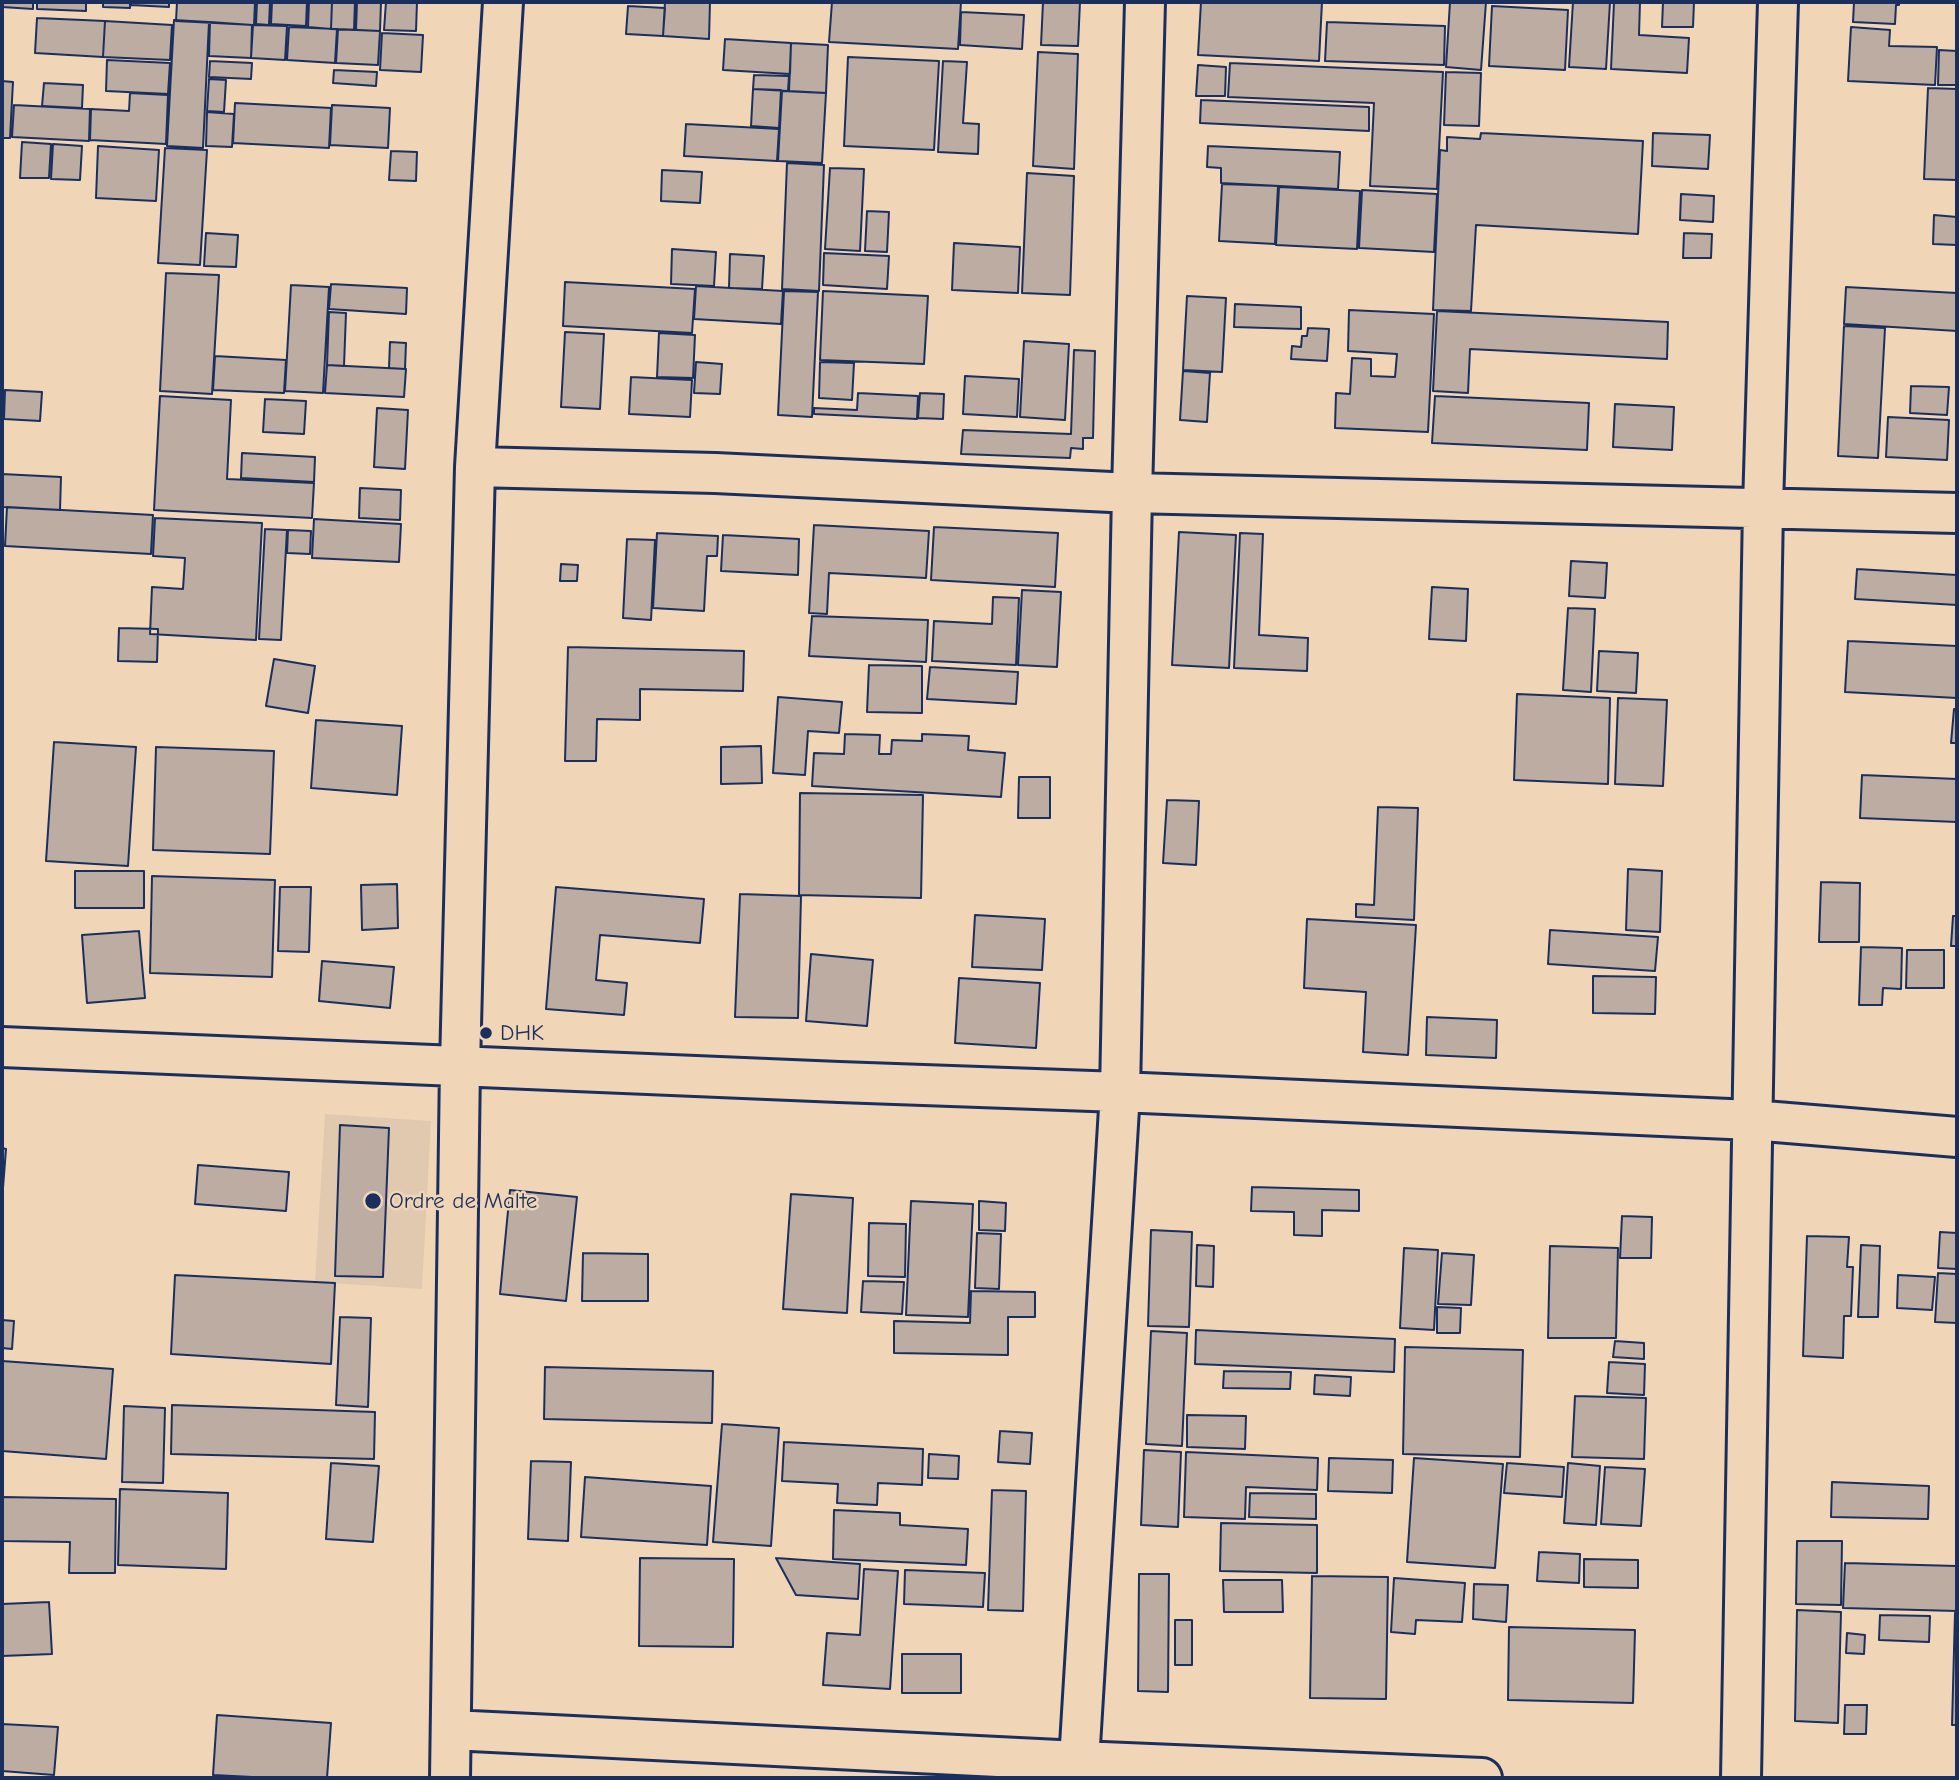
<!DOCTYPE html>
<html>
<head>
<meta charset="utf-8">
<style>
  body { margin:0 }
  #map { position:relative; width:1959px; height:1780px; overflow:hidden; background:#f1d5b7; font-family:"Comic Neue",sans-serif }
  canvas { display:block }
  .frame { position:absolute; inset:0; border:4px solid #1b2f5e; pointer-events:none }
</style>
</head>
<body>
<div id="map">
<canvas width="1959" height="1780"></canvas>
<div class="frame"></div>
</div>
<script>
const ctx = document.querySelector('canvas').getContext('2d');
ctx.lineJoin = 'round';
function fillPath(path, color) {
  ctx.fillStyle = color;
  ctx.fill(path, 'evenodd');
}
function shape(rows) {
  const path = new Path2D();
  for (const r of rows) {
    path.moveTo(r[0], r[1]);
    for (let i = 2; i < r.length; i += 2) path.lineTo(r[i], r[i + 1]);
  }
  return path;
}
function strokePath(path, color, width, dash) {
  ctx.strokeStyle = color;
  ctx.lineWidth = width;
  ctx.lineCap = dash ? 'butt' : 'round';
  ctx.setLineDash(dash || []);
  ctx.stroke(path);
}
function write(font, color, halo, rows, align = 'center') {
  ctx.font = font + ' "Comic Neue",sans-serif';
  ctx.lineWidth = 5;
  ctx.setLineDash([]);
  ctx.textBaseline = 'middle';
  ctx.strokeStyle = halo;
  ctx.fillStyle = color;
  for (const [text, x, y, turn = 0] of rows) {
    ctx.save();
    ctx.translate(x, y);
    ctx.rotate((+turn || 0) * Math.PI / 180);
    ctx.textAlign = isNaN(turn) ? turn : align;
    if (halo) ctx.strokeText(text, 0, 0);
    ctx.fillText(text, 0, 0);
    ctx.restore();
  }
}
const built = shape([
  [325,1114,431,1121,422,1289,315,1282]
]);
const building = shape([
  [2,2,33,2,33,9,2,7,2,2],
  [37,2,86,2,86,11,37,9,37,2],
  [103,2,130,2,130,8,103,7,103,2],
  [131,2,169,2,169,7,131,5,131,2],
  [177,2,255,2,254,25,176,21,177,2],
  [257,2,270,2,269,25,256,24,257,2],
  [272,2,307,2,306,26,271,24,272,2],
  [309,2,332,2,331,29,308,27,309,2],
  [332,2,355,2,354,30,331,29,332,2],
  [357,2,381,2,380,31,356,30,357,2],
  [386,2,417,2,416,31,384,30,386,2],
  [665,2,710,2,709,39,663,36,665,2],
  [832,2,961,2,958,49,829,42,832,2],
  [1043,2,1080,2,1078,46,1041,45,1043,2],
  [1201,2,1322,2,1319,61,1198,55,1201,2],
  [1450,2,1486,2,1481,70,1446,67,1450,2],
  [1573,2,1610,2,1606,69,1569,67,1573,2],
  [1614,2,1640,2,1639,35,1689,38,1687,73,1611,69,1614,2],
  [1663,2,1694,2,1693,27,1662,27,1663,2],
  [1854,2,1899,2,1899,5,1896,5,1895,24,1853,22,1854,2],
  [628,6,665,8,663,36,626,34,628,6],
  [1492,6,1568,10,1565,70,1489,66,1492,6],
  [961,12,1024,15,1022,49,960,45,961,12],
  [37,18,105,21,103,57,35,53,37,18],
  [174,20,209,22,203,148,167,146,174,20],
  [105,21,172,25,170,60,103,57,105,21],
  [210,22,252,25,251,58,209,56,210,22],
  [1327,22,1445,26,1444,65,1325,61,1327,22],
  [253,25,287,26,285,60,251,58,253,25],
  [289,27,337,29,335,63,287,60,289,27],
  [1851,27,1890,30,1889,46,1937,47,1935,85,1848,81,1851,27],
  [338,29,380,31,378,65,336,63,338,29],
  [382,33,423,35,421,72,380,70,382,33],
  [725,39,791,43,790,74,723,70,725,39],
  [791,43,828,45,826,93,789,91,791,43],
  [1939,50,1957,51,1957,85,1938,85,1939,50],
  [1038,52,1078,54,1074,169,1033,166,1038,52],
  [848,57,939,61,934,150,844,146,848,57],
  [107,60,170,63,168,94,106,91,107,60],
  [210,61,252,63,251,79,209,77,210,61],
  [943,61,967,62,963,123,979,124,978,154,938,152,943,61],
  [1230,63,1443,72,1437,189,1370,186,1374,103,1228,97,1230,63],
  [1198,65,1226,67,1225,96,1196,96,1198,65],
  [334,70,377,72,376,86,333,83,334,70],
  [1446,72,1481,73,1479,126,1444,125,1446,72],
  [754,75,789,76,788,91,753,89,754,75],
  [209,79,226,80,224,112,207,111,209,79],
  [2,81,13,82,10,138,2,138,2,81],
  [44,83,83,85,82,108,42,106,44,83],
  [1928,88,1957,89,1957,180,1924,179,1928,88],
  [753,89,781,90,779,128,751,126,753,89],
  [782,91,826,93,822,163,778,161,782,91],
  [130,93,168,95,166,144,90,140,91,109,129,111,130,93],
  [1201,100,1369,107,1369,131,1200,123,1201,100],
  [235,103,331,108,329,148,233,143,235,103],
  [14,105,90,109,89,141,12,137,14,105],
  [332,105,390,108,388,148,330,145,332,105],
  [207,112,234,114,232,147,206,146,207,112],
  [686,124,779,129,777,161,684,156,686,124],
  [1481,133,1643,141,1638,234,1476,225,1471,311,1433,310,1440,150,1447,151,1447,137,1480,139,1481,133],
  [1653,133,1710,135,1708,169,1652,166,1653,133],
  [22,142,51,144,49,178,20,178,22,142],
  [53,144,82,146,80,180,51,179,53,144],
  [98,146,159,150,156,201,96,198,98,146],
  [1208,146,1340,152,1338,189,1221,183,1221,168,1207,167,1208,146],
  [165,148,207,150,200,265,158,263,165,148],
  [391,151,417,152,416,181,389,180,391,151],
  [787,163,824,165,819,291,782,289,787,163],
  [830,168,864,169,860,251,825,249,830,168],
  [662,170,702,172,700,203,661,201,662,170],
  [1027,173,1074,176,1070,295,1022,293,1027,173],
  [1222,184,1278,186,1275,244,1219,241,1222,184],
  [1279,187,1360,191,1357,249,1276,245,1279,187],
  [1362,190,1437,194,1434,252,1359,248,1362,190],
  [1681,194,1714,196,1713,222,1680,220,1681,194],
  [867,211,889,212,887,252,865,251,867,211],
  [1934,215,1957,217,1957,245,1933,244,1934,215],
  [206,233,238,235,236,267,204,266,206,233],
  [1684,233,1712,234,1711,258,1683,258,1684,233],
  [954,243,1020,247,1018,293,952,290,954,243],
  [672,249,716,252,714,286,671,284,672,249],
  [824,253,889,256,887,289,823,285,824,253],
  [730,254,764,256,762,289,729,288,730,254],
  [166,273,219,275,212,394,160,391,166,273],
  [565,282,695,289,692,333,563,326,565,282],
  [331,284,407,288,406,314,329,309,331,284],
  [291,285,329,287,323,393,285,391,291,285],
  [696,286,783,291,781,324,694,319,696,286],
  [1846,287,1957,293,1957,331,1844,324,1846,287],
  [784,291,818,292,812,417,778,415,784,291],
  [823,291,928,296,924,364,820,360,823,291],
  [1187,296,1226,298,1222,372,1183,370,1187,296],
  [1235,304,1301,307,1301,329,1234,327,1235,304],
  [1349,310,1434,314,1428,432,1335,428,1336,393,1350,394,1352,358,1371,359,1371,376,1395,377,1397,354,1348,351,1349,310],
  [1437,311,1668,322,1667,359,1470,349,1468,393,1433,391,1437,311],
  [329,312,346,313,344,366,327,365,329,312],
  [1844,326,1885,328,1878,458,1838,456,1844,326],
  [1308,328,1329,329,1327,361,1291,359,1292,346,1301,347,1302,336,1307,336,1308,328],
  [565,332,604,334,600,409,561,407,565,332],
  [659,333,695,335,693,378,657,377,659,333],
  [1024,341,1069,344,1065,420,1020,417,1024,341],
  [390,342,406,343,405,369,389,368,390,342],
  [1074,350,1095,351,1093,438,1083,438,1083,449,1071,448,1070,458,961,454,963,430,1071,434,1074,350],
  [215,356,286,360,284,393,213,390,215,356],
  [696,362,722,364,720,394,694,393,696,362],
  [820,362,854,363,852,400,819,398,820,362],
  [327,365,406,369,404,397,325,393,327,365],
  [1183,371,1210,373,1207,422,1180,420,1183,371],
  [965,376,1019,379,1017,417,963,414,965,376],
  [631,377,692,380,690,417,629,414,631,377],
  [1911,386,1949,387,1947,415,1910,413,1911,386],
  [5,390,42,392,40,421,4,419,5,390],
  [858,393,918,396,917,419,814,414,814,408,857,410,858,393],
  [920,393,944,394,943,419,918,418,920,393],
  [160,396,231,400,227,479,314,483,312,518,154,510,160,396],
  [1435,396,1589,403,1587,450,1432,443,1435,396],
  [265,399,306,401,304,434,263,432,265,399],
  [1615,404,1674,407,1672,450,1613,447,1615,404],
  [377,408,408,410,405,469,374,467,377,408],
  [1888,417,1949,420,1947,460,1886,457,1888,417],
  [242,453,315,457,314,482,241,478,242,453],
  [2,474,61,477,60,510,2,507,2,474],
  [360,488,401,490,400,520,359,518,360,488],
  [7,507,153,515,151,554,5,546,7,507],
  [155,518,262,523,256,640,150,634,152,587,183,589,185,558,153,556,155,518],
  [314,519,401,524,399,562,312,558,314,519],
  [814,525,929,531,926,578,829,573,827,614,809,613,814,525],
  [934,527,1058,533,1055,587,931,580,934,527],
  [265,529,287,530,281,640,259,639,265,529],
  [288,530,311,531,310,554,287,553,288,530],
  [1179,532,1236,535,1229,668,1172,665,1179,532],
  [657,533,718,536,717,556,707,556,704,611,653,608,657,533],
  [1240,533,1263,534,1259,635,1308,638,1307,671,1234,668,1240,533],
  [723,535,799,539,798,575,721,571,723,535],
  [627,539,655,540,651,620,623,618,627,539],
  [1571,561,1607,563,1605,598,1569,596,1571,561],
  [561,564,578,565,577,581,560,581,561,564],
  [1857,569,1957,575,1957,605,1855,599,1857,569],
  [1432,587,1468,589,1466,641,1429,639,1432,587],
  [1022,590,1061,592,1057,667,1018,665,1022,590],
  [993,597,1019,598,1016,665,932,661,934,621,992,624,993,597],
  [1568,608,1595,609,1591,692,1563,690,1568,608],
  [812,616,928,620,926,662,809,656,812,616],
  [119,628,158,629,157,662,118,661,119,628],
  [1848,641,1957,646,1957,698,1845,692,1848,641],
  [568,647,744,651,743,691,640,689,640,720,597,719,596,761,565,761,568,647],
  [1599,651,1638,653,1636,693,1597,691,1599,651],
  [274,659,315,666,308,713,266,706,274,659],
  [869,665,922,666,922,713,867,712,869,665],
  [930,667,1018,672,1016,704,927,699,930,667],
  [1517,694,1610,698,1608,784,1514,780,1517,694],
  [778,697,842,702,839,733,808,731,805,775,773,773,778,697],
  [1618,698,1667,700,1663,786,1615,784,1618,698],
  [1954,709,1957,709,1957,743,1951,743,1954,709],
  [316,720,402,726,397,795,311,788,316,720],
  [845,734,880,735,879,754,891,754,892,740,922,741,922,734,969,736,968,750,1005,753,1001,797,812,786,814,753,844,754,845,734],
  [54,742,136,747,128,866,46,861,54,742],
  [761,746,762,783,721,784,721,747,761,746],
  [156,747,274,751,270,854,153,850,156,747],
  [1862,775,1957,779,1957,822,1860,818,1862,775],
  [1019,777,1050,777,1050,818,1018,818,1019,777],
  [800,793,923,795,921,898,799,895,800,793],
  [1167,800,1199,801,1196,865,1163,863,1167,800],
  [1378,807,1418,808,1414,920,1356,917,1356,904,1374,905,1378,807],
  [1628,869,1662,871,1660,932,1626,930,1628,869],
  [75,871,144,871,144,908,75,908,75,871],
  [152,876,275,880,272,977,150,973,152,876],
  [1821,882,1860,883,1859,942,1819,942,1821,882],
  [397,884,398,928,362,930,361,885,397,884],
  [280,887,311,887,309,952,278,951,280,887],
  [556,887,704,899,700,943,600,935,596,980,627,983,624,1015,546,1009,556,887],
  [740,894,801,896,798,1018,735,1017,740,894],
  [975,915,1045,919,1042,970,972,967,975,915],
  [1953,916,1957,916,1957,946,1951,946,1953,916],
  [1307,919,1416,925,1408,1055,1363,1052,1366,992,1304,988,1307,919],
  [1550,930,1658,937,1655,971,1548,964,1550,930],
  [139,931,145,998,87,1003,82,935,139,931],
  [1861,947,1902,948,1901,989,1883,988,1882,1005,1859,1005,1861,947],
  [1907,950,1944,950,1944,988,1906,988,1907,950],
  [811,954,873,960,867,1026,806,1021,811,954],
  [322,961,394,967,390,1008,319,1001,322,961],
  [1593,976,1656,977,1655,1014,1593,1013,1593,976],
  [959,978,1040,983,1036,1048,955,1043,959,978],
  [1427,1017,1497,1020,1496,1058,1426,1055,1427,1017],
  [340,1125,389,1128,383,1277,335,1276,340,1125],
  [2,1148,6,1149,3,1188,2,1188,2,1148],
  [198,1165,289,1172,286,1211,195,1204,198,1165],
  [1252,1187,1359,1190,1359,1211,1322,1210,1322,1236,1294,1235,1294,1212,1251,1211,1252,1187],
  [510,1190,577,1197,566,1301,500,1294,510,1190],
  [791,1194,853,1198,847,1313,783,1309,791,1194],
  [911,1201,973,1204,968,1317,906,1315,911,1201],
  [979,1201,1006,1203,1005,1231,979,1230,979,1201],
  [1622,1216,1652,1217,1651,1258,1620,1258,1622,1216],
  [869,1223,906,1224,905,1277,868,1276,869,1223],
  [1151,1230,1192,1232,1189,1327,1148,1326,1151,1230],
  [1940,1232,1957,1233,1957,1269,1938,1268,1940,1232],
  [977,1233,1001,1234,999,1289,975,1288,977,1233],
  [1807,1236,1849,1237,1847,1267,1853,1267,1851,1316,1844,1316,1843,1358,1803,1356,1807,1236],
  [1197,1245,1214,1246,1213,1287,1196,1286,1197,1245],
  [1861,1245,1880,1246,1878,1317,1858,1317,1861,1245],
  [1550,1246,1618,1248,1616,1338,1548,1338,1550,1246],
  [1404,1248,1438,1250,1434,1330,1400,1328,1404,1248],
  [583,1253,648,1254,648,1301,582,1301,583,1253],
  [1442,1253,1474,1255,1471,1305,1438,1304,1442,1253],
  [1938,1273,1957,1274,1957,1323,1935,1322,1938,1273],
  [175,1275,335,1283,331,1364,171,1354,175,1275],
  [1898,1275,1935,1277,1932,1310,1897,1308,1898,1275],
  [863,1281,904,1282,902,1314,861,1312,863,1281],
  [971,1291,1035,1292,1035,1317,1008,1317,1008,1355,894,1353,894,1321,970,1323,971,1291],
  [1437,1307,1461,1308,1460,1333,1437,1333,1437,1307],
  [340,1317,371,1318,368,1407,336,1405,340,1317],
  [2,1320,14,1321,12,1349,2,1348,2,1320],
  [1196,1330,1395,1339,1394,1372,1195,1364,1196,1330],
  [1151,1331,1187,1333,1182,1446,1146,1444,1151,1331],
  [1615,1341,1644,1343,1644,1359,1613,1357,1615,1341],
  [1405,1347,1523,1350,1520,1457,1403,1454,1405,1347],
  [2,1361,113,1369,106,1459,2,1451,2,1361],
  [1609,1362,1645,1364,1644,1395,1607,1393,1609,1362],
  [545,1367,713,1371,712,1423,544,1419,545,1367],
  [1224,1371,1291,1372,1290,1389,1223,1388,1224,1371],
  [1315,1375,1351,1377,1350,1396,1314,1394,1315,1375],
  [1575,1396,1646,1398,1644,1459,1572,1457,1575,1396],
  [172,1405,375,1412,374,1459,171,1454,172,1405],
  [124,1406,165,1408,163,1483,122,1482,124,1406],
  [1187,1415,1246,1416,1245,1449,1187,1447,1187,1415],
  [722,1424,779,1428,771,1546,713,1542,722,1424],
  [1000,1431,1032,1433,1030,1464,998,1462,1000,1431],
  [784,1442,923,1449,922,1485,878,1483,877,1505,837,1503,838,1484,782,1481,784,1442],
  [1144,1450,1181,1452,1178,1527,1141,1525,1144,1450],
  [1186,1452,1318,1458,1317,1490,1246,1487,1245,1519,1184,1517,1186,1452],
  [929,1454,959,1456,958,1479,928,1478,929,1454],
  [1329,1458,1393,1460,1392,1493,1328,1491,1329,1458],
  [1414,1458,1503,1464,1495,1568,1407,1562,1414,1458],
  [531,1461,571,1462,568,1541,528,1539,531,1461],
  [331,1463,379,1466,373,1542,326,1539,331,1463],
  [1507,1463,1564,1467,1562,1497,1504,1493,1507,1463],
  [1568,1463,1600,1466,1596,1525,1564,1523,1568,1463],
  [1605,1467,1645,1469,1641,1526,1601,1524,1605,1467],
  [585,1477,711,1486,707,1545,581,1537,585,1477],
  [1832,1482,1929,1486,1928,1519,1831,1517,1832,1482],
  [120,1489,228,1493,226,1569,118,1565,120,1489],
  [992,1490,1026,1491,1023,1611,988,1610,992,1490],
  [1250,1493,1316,1494,1316,1519,1249,1517,1250,1493],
  [2,1497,116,1499,115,1573,69,1573,70,1542,2,1541,2,1497],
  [834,1510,900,1513,900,1525,968,1529,966,1565,833,1559,834,1510],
  [1221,1523,1317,1525,1317,1573,1220,1571,1221,1523],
  [1797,1541,1842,1541,1841,1605,1796,1604,1797,1541],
  [1539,1552,1580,1554,1579,1583,1537,1581,1539,1552],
  [640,1558,734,1559,733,1647,639,1646,640,1558],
  [776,1558,860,1564,858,1599,796,1595,776,1558],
  [1584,1559,1638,1560,1638,1588,1584,1587,1584,1559],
  [1845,1563,1957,1566,1957,1611,1843,1608,1845,1563],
  [864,1569,898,1571,890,1689,823,1685,827,1633,860,1635,864,1569],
  [905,1570,985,1573,983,1607,904,1604,905,1570],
  [1139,1574,1169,1574,1168,1692,1138,1691,1139,1574],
  [1312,1576,1388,1577,1386,1699,1310,1698,1312,1576],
  [1394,1578,1465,1583,1462,1622,1416,1620,1415,1634,1391,1632,1394,1578],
  [1223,1580,1282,1580,1283,1612,1224,1612,1223,1580],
  [1474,1584,1508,1585,1506,1622,1473,1619,1474,1584],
  [49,1602,52,1654,2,1656,2,1604,49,1602],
  [1797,1610,1841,1612,1838,1723,1795,1721,1797,1610],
  [1955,1613,1957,1613,1957,1725,1952,1725,1955,1613],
  [1880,1615,1930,1616,1929,1642,1879,1640,1880,1615],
  [1175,1620,1192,1620,1192,1665,1175,1665,1175,1620],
  [1509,1627,1635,1630,1633,1703,1508,1700,1509,1627],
  [1847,1633,1865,1635,1864,1654,1846,1653,1847,1633],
  [902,1654,961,1654,961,1693,902,1693,902,1654],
  [1845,1705,1867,1705,1866,1734,1844,1734,1845,1705],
  [217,1715,331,1723,327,1778,272,1778,213,1775,217,1715],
  [2,1724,58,1727,54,1775,2,1771,2,1724]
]);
const minor = shape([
  [475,467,715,473,1132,493,1957,513],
  [2,1047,839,1082,1120,1092,1752,1120,1957,1137],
  [451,1730,1079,1761,1482,1778],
  [450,1778,460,1066,475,467,503,2],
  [1078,1778,1120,1092,1132,493,1145,2],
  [1741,1778,1763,507,1778,2]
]);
const markers = [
  [486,1033,7,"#1b2f5e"],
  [373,1201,9,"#1b2f5e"]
];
const poiNames = [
  ["DHK",500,1033],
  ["Ordre de Malte",389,1201]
];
fillPath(built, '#e1c9b0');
fillPath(building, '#bcaca1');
strokePath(building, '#1b2f5e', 2);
strokePath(minor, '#1b2f5e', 44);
strokePath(minor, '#f1d5b7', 38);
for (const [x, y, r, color] of markers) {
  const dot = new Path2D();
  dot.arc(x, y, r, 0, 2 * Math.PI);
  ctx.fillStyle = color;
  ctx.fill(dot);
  strokePath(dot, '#f1d5b7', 2.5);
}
write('23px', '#1b2f5e', '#f1d5b7', poiNames, 'left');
</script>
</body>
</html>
